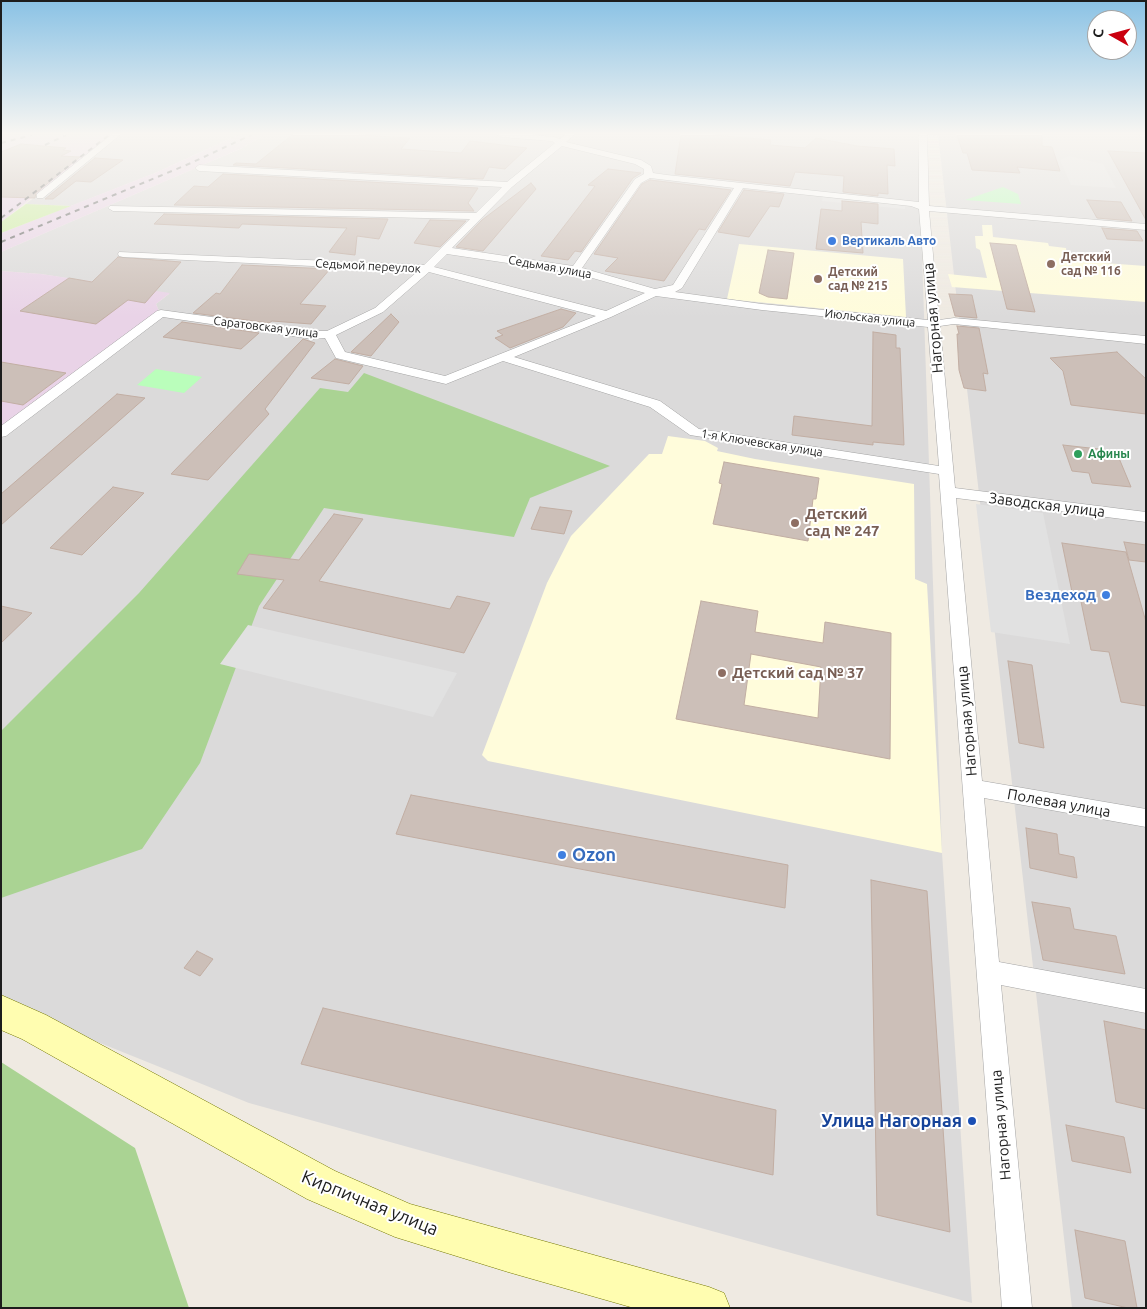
<!DOCTYPE html>
<html>
<head>
<meta charset="utf-8">
<style>
  body { margin:0 }
  #map { position:relative; width:1147px; height:1309px; overflow:hidden; background:#efeae2; font-family:Ubuntu,sans-serif }
  canvas { display:block }
  .frame { position:absolute; inset:0; border:2px solid #1d1d1d; pointer-events:none }
  .north { position:absolute; left:1087px; top:10px; width:50px; height:50px; box-sizing:border-box; background:#fff; border:1px solid #a5a5a5; border-radius:50%; rotate:277deg; font-size:14px; font-weight:700; line-height:20px; text-align:center; color:#1d1d1d }
  .north::after { content:''; display:block; margin:auto; width:18px; height:22px; background:#ca000f; clip-path:polygon(50% 0,100% 100%,50% 72%,0 100%) }
</style>
</head>
<body>
<div id="map">
<canvas width="1147" height="1309"></canvas>
<div class="frame"></div>
<div class="north">С</div>
</div>
<script>
const ctx = document.querySelector('canvas').getContext('2d');
ctx.lineJoin = 'round';
function fillPath(path, color) {
  ctx.fillStyle = color;
  ctx.fill(path, 'evenodd');
}
function shape(rows) {
  const path = new Path2D();
  for (const r of rows) {
    path.moveTo(r[0], r[1]);
    for (let i = 2; i < r.length; i += 2) path.lineTo(r[i], r[i + 1]);
  }
  return path;
}
function strokePath(path, color, width, dash) {
  ctx.strokeStyle = color;
  ctx.lineWidth = width;
  ctx.lineCap = dash ? 'butt' : 'round';
  ctx.setLineDash(dash || []);
  ctx.stroke(path);
}
function write(font, color, halo, rows, align = 'center') {
  ctx.font = font + ' Ubuntu,sans-serif';
  ctx.lineWidth = 4;
  ctx.setLineDash([]);
  ctx.textBaseline = 'middle';
  ctx.strokeStyle = halo;
  ctx.fillStyle = color;
  for (const [text, x, y, turn = 0] of rows) {
    ctx.save();
    ctx.translate(x, y);
    ctx.rotate((+turn || 0) * Math.PI / 180);
    ctx.textAlign = isNaN(turn) ? turn : align;
    if (halo) ctx.strokeText(text, 0, 0);
    ctx.fillText(text, 0, 0);
    ctx.restore();
  }
}
const residential = shape([
  [112,135,238,135,155,173,71,206,26,204],
  [264,135,918,135,942,853,972,1303,249,1103,1,1003,1,434,159,311,156,304,169,294,41,274,1,271,1,252,242,148],
  [938,135,1134,135,1146,137,1146,1308,1072,1308]
]);
const industrial = shape([
  [1,135,112,135,1,222],
  [238,135,264,135,242,148,1,252,1,233,155,173],
  [1,271,41,274,170,293,156,304,159,311,1,428]
]);
const education = shape([
  [982,225,992,225,993,237,1048,243,1049,246,1066,248,1067,257,1089,259,1090,262,1146,266,1146,302,952,287,948,274,987,278,980,250,976,248,975,236,983,236],
  [739,244,903,259,906,317,727,299],
  [668,436,705,441,718,448,717,451,755,459,914,484,915,579,927,584,942,853,488,761,482,755,547,583,571,536,649,454,662,454]
]);
const grass = shape([
  [26,204,71,206,1,233,1,222]
]);
const forest = shape([
  [364,373,610,466,530,498,514,537,324,508,259,606,200,763,142,849,1,898,1,731,139,593,320,388,348,392],
  [1,1062,135,1148,189,1308,1,1308]
]);
const park = shape([
  [1003,187,1018,194,1021,204,965,200],
  [156,369,202,377,184,393,137,385]
]);
const parking = shape([
  [1069,156,1103,164,1116,188,1071,185,1060,160],
  [823,196,905,204,905,209,822,201],
  [976,504,1043,513,1070,644,991,632],
  [248,625,457,673,433,717,220,664]
]);
const building = shape([
  [292,135,358,135,410,138,401,149,461,153,470,141,527,148,505,169,489,167,483,179,233,165,236,163,256,164,292,135],
  [681,135,712,135,771,140,770,145,805,148,816,138,857,146,894,149,895,166,887,165,888,194,878,193,878,196,843,192,844,176,795,172,790,186,675,174,681,135],
  [957,135,1042,135,1042,146,1052,147,1060,171,1017,167,1020,173,972,170,967,153,963,153,957,135],
  [21,144,66,148,63,150,71,151,61,156,80,157,36,193,35,198,1,197,1,152,21,144],
  [1108,151,1146,153,1146,220,1108,151],
  [95,158,123,160,91,182,76,181,53,199,45,199,95,158],
  [608,169,641,173,633,178,581,252,575,251,568,260,541,256,595,186,588,185,608,169],
  [223,174,478,188,468,203,474,211,174,205,194,186,208,187,223,174],
  [650,180,731,190,705,230,699,229,664,281,605,271,618,258,594,254,642,184,650,180],
  [531,183,536,189,483,251,456,247,482,220,531,183],
  [744,190,784,194,779,207,770,206,749,237,718,232,744,190],
  [1087,200,1121,202,1132,221,1097,218,1087,200],
  [842,201,878,204,878,224,861,222,863,253,816,249,821,209,842,211,842,201],
  [164,214,388,219,379,239,357,236,355,255,329,252,347,228,242,224,239,228,154,224,164,214],
  [430,220,466,221,440,247,414,243,430,220],
  [1102,228,1137,231,1143,241,1107,239,1102,228],
  [990,243,1016,245,1035,312,1007,309,990,243],
  [768,250,794,253,787,299,768,297,759,293,768,250],
  [118,257,181,262,145,303,128,300,96,324,20,311,69,278,92,282,118,257],
  [242,265,330,269,300,304,326,306,311,324,272,321,269,323,193,313,216,293,220,294,242,265],
  [949,294,972,295,977,318,955,316,949,294],
  [561,309,576,313,563,327,510,348,495,338,503,335,497,331,561,309],
  [391,314,399,322,371,356,351,352,391,314],
  [182,322,259,333,241,349,163,337,182,322],
  [957,326,979,328,988,374,983,373,986,391,964,388,959,370,957,334,959,334,957,326],
  [873,332,896,335,896,348,900,348,904,445,873,442,873,445,792,435,794,416,872,426,873,332],
  [303,339,315,343,265,409,269,414,208,480,171,474,303,339],
  [1117,352,1146,379,1146,414,1071,405,1063,371,1050,358,1117,352],
  [335,359,363,366,349,384,311,378,335,359],
  [1,362,66,373,23,405,1,401,1,362],
  [117,394,145,398,1,525,1,494,117,394],
  [1063,445,1116,451,1131,487,1092,483,1089,473,1072,471,1063,445],
  [724,462,819,478,816,499,813,499,808,541,713,524,722,484,719,483,724,462],
  [113,487,144,493,82,555,50,548,113,487],
  [540,507,572,511,564,534,531,529,540,507],
  [334,514,363,519,319,581,450,609,457,596,490,603,464,653,263,608,284,580,237,574,249,554,299,560,334,514],
  [1124,542,1146,545,1146,562,1129,560,1124,542],
  [1062,543,1126,552,1146,622,1146,706,1121,702,1109,652,1091,650,1079,592,1072,592,1062,543],
  [701,601,758,611,755,632,823,643,825,622,891,633,890,759,676,719,701,601],
  [751,654,821,667,818,718,744,705,751,654],
  [1,606,32,613,1,643,1,606],
  [1008,661,1032,665,1044,748,1019,743,1008,661],
  [411,795,788,865,785,908,396,834,411,795],
  [1026,828,1057,834,1059,854,1074,857,1077,878,1030,868,1026,828],
  [871,880,927,891,950,1232,877,1215,871,880],
  [1032,902,1070,908,1074,929,1116,936,1125,974,1043,960,1032,902],
  [197,951,213,959,200,976,184,968,197,951],
  [323,1008,776,1110,773,1175,301,1064,323,1008],
  [1104,1021,1146,1030,1146,1109,1116,1102,1104,1021],
  [1066,1125,1124,1137,1131,1173,1072,1161,1066,1125],
  [1075,1230,1125,1241,1137,1308,1128,1308,1085,1298,1075,1230]
]);
const street = shape([
  [111,135,120,135,43,198,37,198,37,194,111,135],
  [498,135,532,135,554,137,560,139,565,135,574,135,566,142,641,160,651,166,653,173,667,175,919,202,919,135,927,135,929,206,1146,224,1146,230,929,211,939,320,954,318,1146,336,1146,344,954,324,940,326,955,488,1146,512,1146,522,956,498,982,781,1146,809,1146,827,984,798,999,962,1146,989,1146,1013,1001,985,1032,1308,1002,1308,939,474,690,435,650,407,503,361,446,384,336,358,325,338,313,339,163,317,6,436,1,437,1,426,157,311,161,310,313,331,327,331,375,308,418,271,123,257,119,256,118,254,119,252,424,265,470,219,113,211,108,208,110,206,476,213,502,187,199,171,195,168,199,165,507,182,555,143,552,141,502,137,498,135],
  [562,146,635,164,644,169,644,174,635,179,573,266,452,248,512,187,562,146],
  [650,178,734,188,673,285,655,289,582,268,641,183,650,178],
  [743,188,911,206,919,209,928,320,762,304,675,292,682,288,743,188],
  [447,254,575,273,645,293,606,311,434,267,447,254],
  [429,272,596,316,445,376,345,352,336,335,383,312,429,272],
  [656,296,762,310,928,327,939,466,699,429,660,401,514,357,611,317,656,296]
]);
const secondary = shape([
  [1,995,46,1015,335,1171,410,1204,709,1287,724,1293,730,1308,634,1308,508,1272,395,1237,307,1199,22,1039,1,1030,1,995]
]);
const rail = shape([
  [1,143,32,135],
  [45,145,66,135],
  [1,218,109,135],
  [1,242,191,163,251,135]
]);
const markers = [
  [832,241,5,"#3f7fe0"],
  [1051,264,5,"#8d6e63"],
  [818,279,5,"#8d6e63"],
  [1078,454,5,"#2e9e5b"],
  [795,523,5,"#8d6e63"],
  [1106,595,5,"#3f7fe0"],
  [722,673,5,"#8d6e63"],
  [562,855,5,"#3f7fe0"],
  [972,1121,5,"#1a4fb4"]
];
const farShopnames = [
  ["Вертикаль Авто",842,241]
];
const farEducationnames = [
  ["Детский",1061,257],
  ["сад № 116",1061,271],
  ["Детский",828,272],
  ["сад № 215",828,286]
];
const farStreetnames = [
  ["Седьмой переулок",368,266,3],
  ["Седьмая улица",550,267,10],
  ["Июльская улица",870,318,6],
  ["Саратовская улица",266,327,7],
  ["1-я Ключевская улица",762,443,9]
];
const farLeisurenames = [
  ["Афины",1088,454]
];
const streetNames = [
  ["Нагорная улица",933,318,-95],
  ["Заводская улица",1047,505,7],
  ["Нагорная улица",967,721,-95],
  ["Полевая улица",1059,803,10],
  ["Нагорная улица",1001,1125,-95]
];
const educationNames = [
  ["Детский",805,514],
  ["сад № 247",805,531],
  ["Детский сад № 37",732,673]
];
const shopNames = [
  ["Вездеход",1096,595]
];
const nearShopnames = [
  ["Ozon",572,855]
];
const nearTransitnames = [
  ["Улица Нагорная",962,1121]
];
const nearStreetnames = [
  ["Кирпичная улица",370,1203,22]
];
fillPath(residential, '#dbdada');
fillPath(industrial, '#e9d3e7');
fillPath(education, '#fffcdb');
fillPath(grass, '#ceefa3');
fillPath(forest, '#aad393');
fillPath(park, '#bafebb');
fillPath(parking, '#e1e1e1');
fillPath(building, '#ccbfb8');
strokePath(building, '#c2aea3', 1);
strokePath(street, '#a4a4a4', 1);
strokePath(secondary, '#747800', 1);
fillPath(street, '#fff');
fillPath(secondary, '#fffdb0');
strokePath(rail, '#6b6b6b', 2, [5, 5]);
const sky = ctx.createLinearGradient(0, 0, 0, 318);
sky.addColorStop(0, '#8ac2e5');
sky.addColorStop(0.42, '#f8f6f2');
sky.addColorStop(1, '#f8f6f200');
ctx.fillStyle = sky;
ctx.fillRect(0, 0, 1147, 318);
for (const [x, y, r, color] of markers) {
  const dot = new Path2D();
  dot.arc(x, y, r, 0, 2 * Math.PI);
  ctx.fillStyle = color;
  ctx.fill(dot);
  strokePath(dot, '#fff', 2);
}
write('bold 12px', '#366cbe', '#fff', farShopnames, 'left');
write('bold 12px', '#785e54', '#fff', farEducationnames, 'left');
write('12px', '#1d1d1d', '#fff', farStreetnames);
write('bold 12px', '#27864d', '#fff', farLeisurenames, 'left');
write('15px', '#1d1d1d', '#fff', streetNames);
write('bold 15px', '#785e54', '#fff', educationNames, 'left');
write('bold 15px', '#366cbe', '#fff', shopNames, 'right');
write('bold 18px', '#366cbe', '#fff', nearShopnames, 'left');
write('bold 18px', '#164399', '#fff', nearTransitnames, 'right');
write('18px', '#1d1d1d', '#fff', nearStreetnames);
</script>
</body>
</html>
